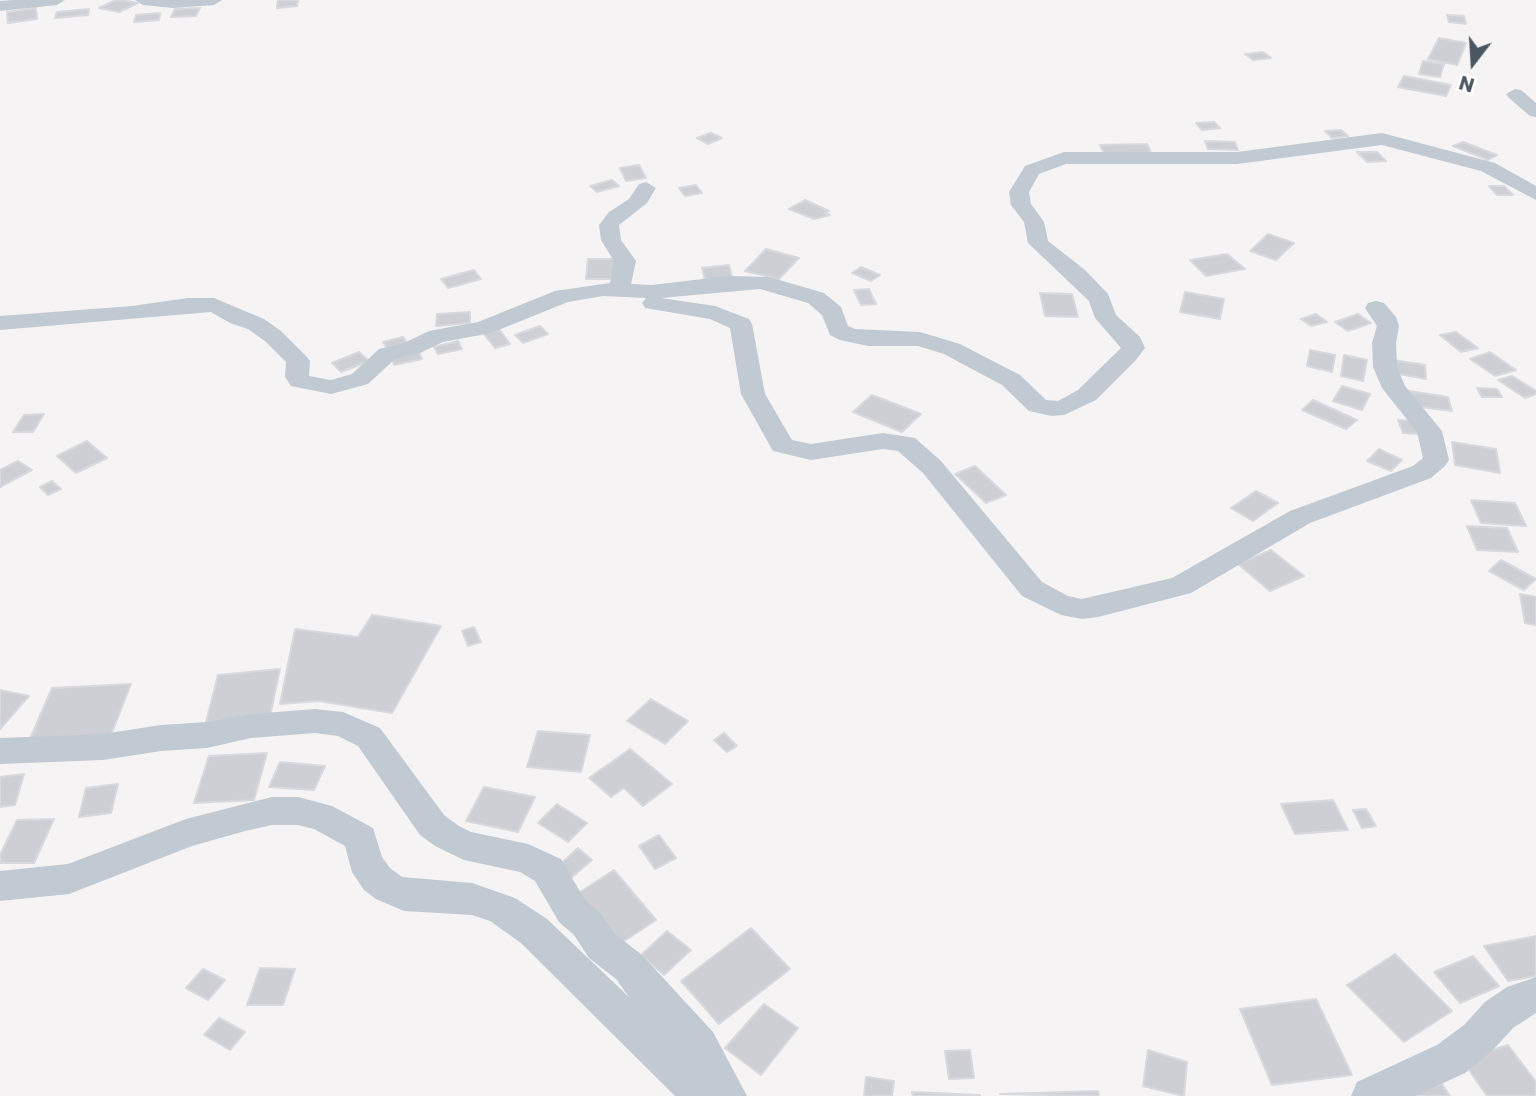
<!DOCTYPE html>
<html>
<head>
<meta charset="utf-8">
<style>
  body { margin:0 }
  #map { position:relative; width:1536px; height:1096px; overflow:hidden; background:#f5f3f3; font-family:Poppins,sans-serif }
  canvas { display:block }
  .north { position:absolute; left:1438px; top:28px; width:70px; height:70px; -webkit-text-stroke:5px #fff; paint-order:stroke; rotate:197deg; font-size:19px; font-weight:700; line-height:28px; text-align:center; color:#4a5661 }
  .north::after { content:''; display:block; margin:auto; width:24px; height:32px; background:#4a5661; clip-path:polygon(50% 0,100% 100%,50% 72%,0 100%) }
</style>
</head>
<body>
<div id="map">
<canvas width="1536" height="1096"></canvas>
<div class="north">N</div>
</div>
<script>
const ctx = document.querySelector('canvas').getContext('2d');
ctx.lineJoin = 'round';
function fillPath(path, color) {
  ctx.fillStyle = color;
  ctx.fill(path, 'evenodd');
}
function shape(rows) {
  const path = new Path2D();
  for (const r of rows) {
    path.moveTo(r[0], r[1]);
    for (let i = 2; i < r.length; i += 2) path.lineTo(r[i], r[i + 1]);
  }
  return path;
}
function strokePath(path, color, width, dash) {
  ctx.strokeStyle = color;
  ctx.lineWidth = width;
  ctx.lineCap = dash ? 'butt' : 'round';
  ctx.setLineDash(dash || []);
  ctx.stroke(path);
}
const building = shape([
  [116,0,121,0,138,3,119,12,99,8,116,0],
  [278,0,298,0,297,6,277,8,278,0],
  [36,8,37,19,8,23,7,12,36,8],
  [200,8,196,16,171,17,175,9,200,8],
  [89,9,88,15,55,18,57,12,89,9],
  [160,13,159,20,134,22,136,15,160,13],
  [1447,15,1464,16,1466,24,1449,22,1447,15],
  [1439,38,1466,43,1457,65,1428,59,1439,38],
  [1263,52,1271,58,1253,60,1245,54,1263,52],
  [1423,61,1444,64,1440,77,1419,74,1423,61],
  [1404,76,1451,85,1446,96,1398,87,1404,76],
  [1214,122,1220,128,1202,130,1196,123,1214,122],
  [1341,130,1348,136,1332,138,1325,131,1341,130],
  [711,133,722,138,708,144,697,138,711,133],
  [1205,141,1235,142,1238,150,1208,149,1205,141],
  [1463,142,1497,155,1488,160,1453,146,1463,142],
  [1147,144,1151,153,1104,153,1100,145,1147,144],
  [1357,152,1377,152,1386,161,1367,162,1357,152],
  [639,165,646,178,626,181,620,168,639,165],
  [612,180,619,186,597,192,590,186,612,180],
  [696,185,702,193,685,196,679,188,696,185],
  [1489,186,1504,186,1513,195,1497,195,1489,186],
  [805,200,829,211,825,213,830,215,814,219,789,209,805,200],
  [1268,234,1294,243,1276,260,1250,251,1268,234],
  [766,249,799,258,779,279,745,271,766,249],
  [1227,254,1245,269,1206,276,1190,260,1227,254],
  [588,259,616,259,614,279,586,279,588,259],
  [729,265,732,277,705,280,702,268,729,265],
  [861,267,880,275,871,281,852,273,861,267],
  [474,270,481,279,448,288,441,279,474,270],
  [869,289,876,304,861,305,854,290,869,289],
  [1185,292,1224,299,1220,319,1180,312,1185,292],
  [1040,293,1072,294,1078,317,1045,316,1040,293],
  [470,312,470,323,436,326,437,314,470,312],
  [1316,314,1327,322,1311,326,1301,319,1316,314],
  [1358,314,1371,323,1348,331,1335,322,1358,314],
  [540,326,548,334,523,343,515,335,540,326],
  [499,329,510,344,495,348,484,334,499,329],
  [1456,332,1478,348,1461,352,1440,335,1456,332],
  [403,337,408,345,388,350,383,342,403,337],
  [458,341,462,349,438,354,434,347,458,341],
  [418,350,422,359,394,365,391,355,418,350],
  [1310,350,1335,355,1332,372,1307,366,1310,350],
  [359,352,369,361,341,372,332,363,359,352],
  [1490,352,1516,370,1495,376,1470,359,1490,352],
  [1344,355,1367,360,1363,381,1341,376,1344,355],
  [1393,360,1425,365,1426,379,1394,373,1393,360],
  [1512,376,1536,391,1536,394,1525,398,1498,380,1512,376],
  [1342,386,1370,394,1362,410,1333,401,1342,386],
  [1477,388,1497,389,1502,397,1482,397,1477,388],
  [1410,391,1448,397,1452,411,1413,406,1410,391],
  [872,395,921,414,902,432,853,412,872,395],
  [1313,400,1357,420,1346,429,1302,410,1313,400],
  [44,414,33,432,13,432,24,415,44,414],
  [1398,420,1415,421,1420,434,1403,433,1398,420],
  [87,441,107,458,76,473,57,456,87,441],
  [1452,442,1496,449,1500,473,1455,465,1452,442],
  [1379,449,1402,460,1391,471,1367,461,1379,449],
  [18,461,32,470,0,487,0,470,18,461],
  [975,466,1006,495,986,503,955,474,975,466],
  [52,481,61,489,48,495,40,487,52,481],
  [1256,491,1278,503,1253,521,1231,508,1256,491],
  [1471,500,1515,503,1526,526,1481,523,1471,500],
  [1467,526,1507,528,1518,552,1477,550,1467,526],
  [1271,550,1304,576,1270,591,1238,564,1271,550],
  [1501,560,1536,579,1524,590,1489,571,1501,560],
  [1520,594,1536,597,1536,625,1525,623,1520,594],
  [372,615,441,626,392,713,319,701,280,704,295,629,358,637,372,615],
  [474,627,481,642,468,646,462,631,474,627],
  [280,669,270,716,206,722,218,675,280,669],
  [131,684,111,735,30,739,52,688,131,684],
  [0,690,29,696,0,729,0,690],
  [651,699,688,721,665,744,627,721,651,699],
  [538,731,590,735,581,772,527,767,538,731],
  [724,733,737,746,727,752,714,740,724,733],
  [630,749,672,784,643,806,624,788,611,797,589,778,630,749],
  [267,753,254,800,194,803,209,756,267,753],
  [280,762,325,766,314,790,269,787,280,762],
  [24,774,15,805,0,807,0,777,24,774],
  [118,784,111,813,79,817,86,788,118,784],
  [484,787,535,797,518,832,466,821,484,787],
  [1333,800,1348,830,1295,834,1281,804,1333,800],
  [557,804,587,823,568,842,538,823,557,804],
  [1366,809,1376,826,1362,828,1353,810,1366,809],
  [54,819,34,863,0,863,0,855,17,820,54,819],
  [659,835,676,858,655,869,639,846,659,835],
  [578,848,592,860,571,878,557,867,578,848],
  [614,870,656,920,618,945,577,894,614,870],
  [751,928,790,969,719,1024,681,981,751,928],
  [667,931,691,950,664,975,641,955,667,931],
  [1536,936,1536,976,1508,981,1484,946,1536,936],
  [1395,954,1452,1011,1404,1042,1347,985,1395,954],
  [1473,956,1499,986,1460,1003,1434,972,1473,956],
  [260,968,295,969,283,1005,247,1005,260,968],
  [203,969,225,980,208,1000,186,988,203,969],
  [1316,999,1352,1075,1272,1085,1240,1009,1316,999],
  [764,1004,798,1028,761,1075,725,1048,764,1004],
  [219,1018,245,1032,230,1050,204,1035,219,1018],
  [1508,1045,1536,1082,1536,1096,1487,1096,1462,1060,1508,1045],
  [970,1050,974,1078,949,1079,945,1051,970,1050],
  [1148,1050,1187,1062,1184,1096,1143,1086,1148,1050],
  [866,1077,894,1081,892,1096,864,1096,866,1077],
  [1442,1084,1450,1096,1400,1096,1442,1084],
  [1098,1091,1099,1096,1000,1094,1098,1091],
  [912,1092,980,1095,980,1096,913,1096,912,1092]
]);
const street = shape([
  [14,0,65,0,57,5,0,11,0,1,14,0],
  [135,0,222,0,214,5,173,8,143,5,135,0],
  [1515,89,1521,90,1536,103,1536,117,1530,116,1509,98,1506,94,1515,89],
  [1382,133,1495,163,1536,186,1536,200,1481,171,1382,145,1237,164,1066,164,1039,174,1029,192,1031,204,1044,222,1048,241,1085,270,1108,294,1116,315,1140,337,1145,348,1136,360,1096,400,1064,415,1052,416,1029,411,1002,385,944,354,918,346,868,346,840,340,830,335,822,315,808,303,760,289,661,298,715,306,749,319,752,324,765,394,792,440,811,444,883,433,915,438,941,461,1042,582,1068,596,1082,599,1172,578,1290,511,1413,466,1423,458,1417,432,1382,388,1373,367,1372,343,1377,326,1365,308,1368,303,1376,301,1384,303,1396,317,1399,326,1396,343,1397,367,1405,386,1442,431,1449,460,1445,466,1431,478,1310,523,1191,593,1098,617,1082,619,1061,615,1022,596,923,473,898,451,883,449,811,460,773,451,741,394,730,328,710,319,645,308,642,303,646,298,603,296,568,302,491,333,443,342,420,353,395,359,368,384,331,394,291,386,285,377,286,362,265,341,248,329,230,323,211,312,0,330,0,316,132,306,188,298,214,298,264,319,281,331,306,356,310,361,309,376,331,380,352,374,379,349,404,343,429,331,478,322,555,291,610,283,614,261,601,240,599,225,609,212,629,199,639,184,646,182,656,188,647,203,619,225,621,240,636,261,631,284,652,285,728,276,769,277,824,293,841,307,848,326,855,329,920,332,960,344,1020,375,1046,400,1058,401,1078,390,1121,348,1095,318,1089,301,1028,243,1024,222,1011,205,1009,192,1025,166,1064,152,1237,152,1382,133],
  [315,709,343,712,380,728,444,815,459,826,471,832,528,844,561,859,585,900,600,913,615,934,642,955,713,1032,747,1096,675,1096,521,943,490,921,472,915,404,911,376,899,364,890,352,872,345,846,314,829,298,825,272,825,245,831,192,846,69,894,0,901,0,871,68,864,186,819,272,797,298,797,332,806,373,828,382,857,390,868,402,877,472,883,515,898,547,919,629,997,616,979,589,958,574,935,559,922,535,881,520,872,464,860,435,846,420,835,358,746,338,736,315,733,251,738,207,748,161,751,103,760,0,764,0,738,103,734,161,725,207,722,251,714,315,709],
  [1536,977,1536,1013,1513,1028,1492,1051,1465,1073,1415,1096,1351,1096,1357,1082,1437,1045,1464,1025,1485,1002,1507,987,1536,977]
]);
fillPath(building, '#cdcfd5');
strokePath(building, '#d7d9de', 2);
fillPath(street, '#c1cad2');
</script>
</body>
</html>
